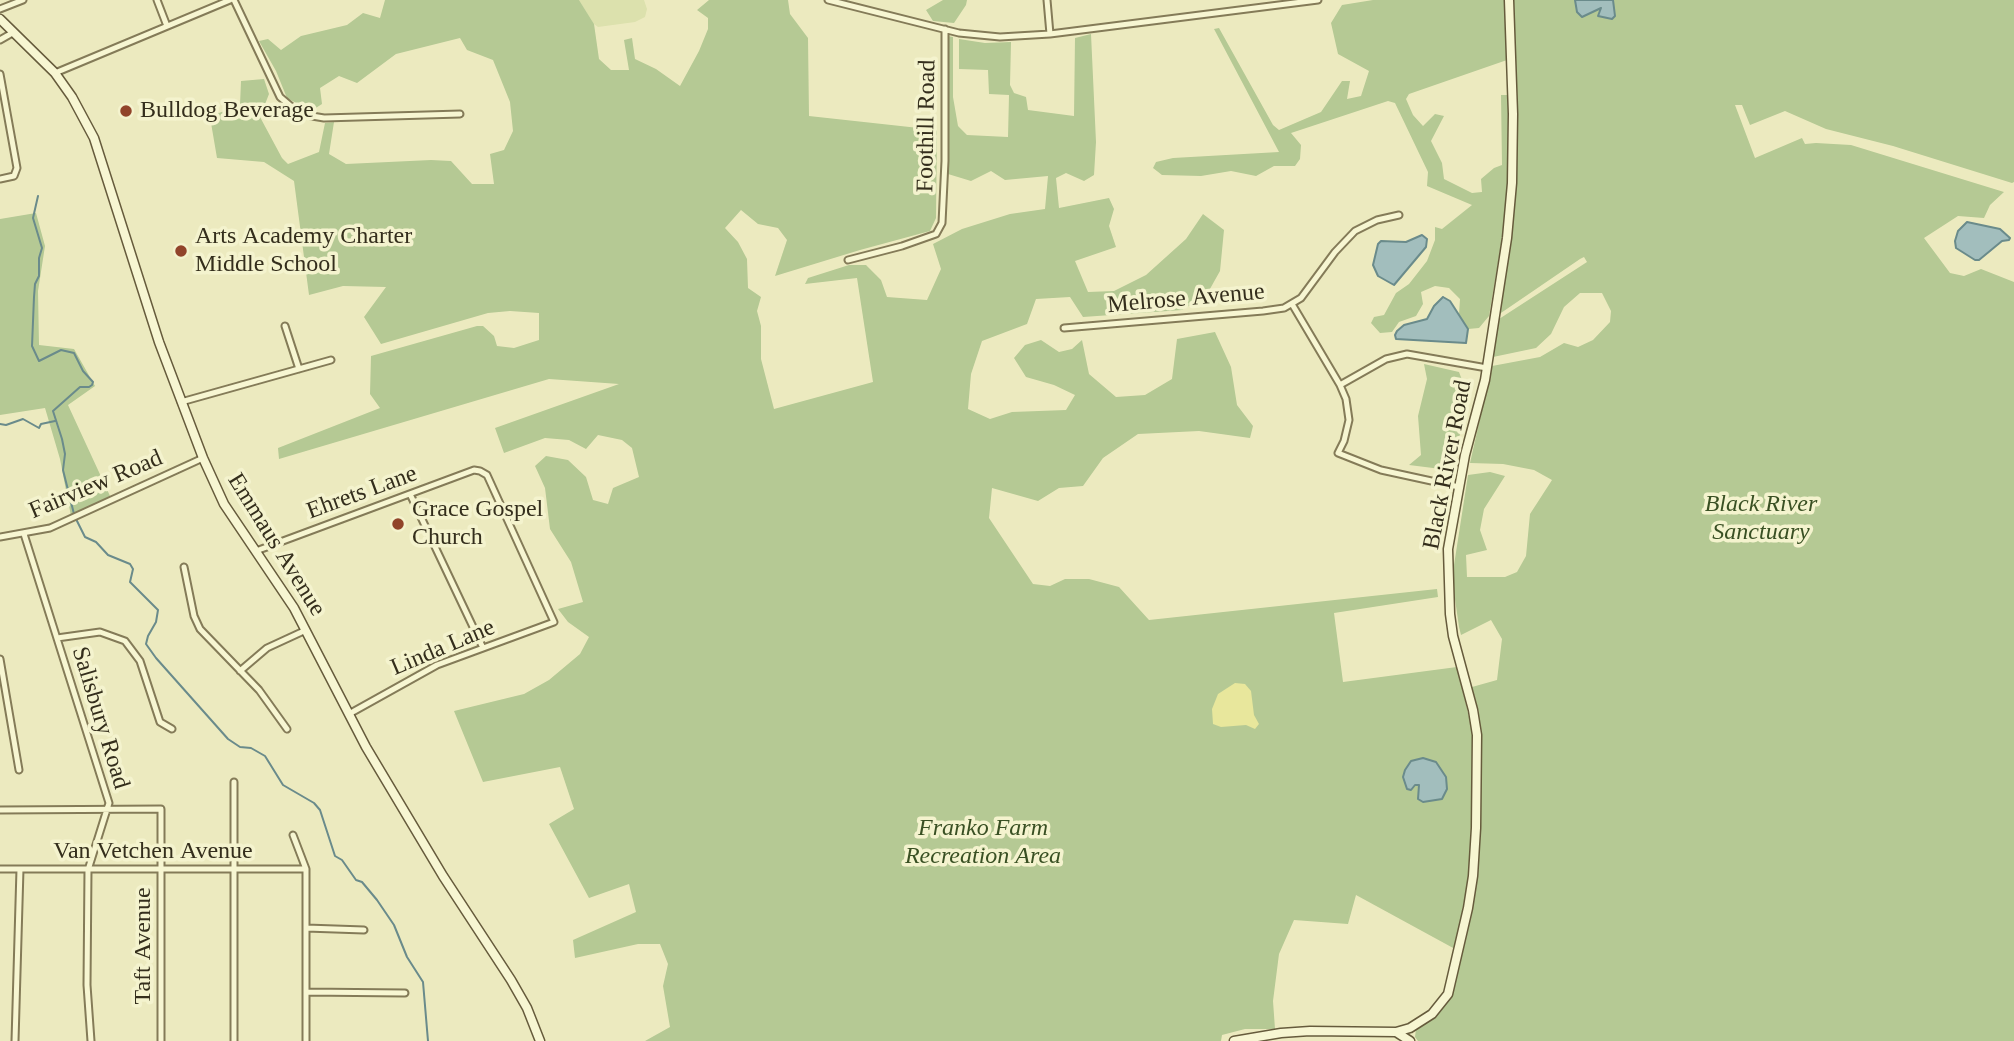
<!DOCTYPE html>
<html>
<head>
<meta charset="utf-8">
<style>
  body { margin:0 }
  canvas { display:block; background:#eceabf }
</style>
</head>
<body>
<canvas width="2014" height="1041"></canvas>
<script>
const ctx = document.querySelector('canvas').getContext('2d');
ctx.lineJoin = 'round';
function fillPath(path, color) {
  ctx.fillStyle = color;
  ctx.fill(path, 'evenodd');
}
function shape(rows) {
  const path = new Path2D();
  for (const r of rows) {
    path.moveTo(r[0], r[1]);
    for (let i = 2; i < r.length; i += 2) path.lineTo(r[i], r[i + 1]);
  }
  return path;
}
function strokePath(path, color, width, dash) {
  ctx.strokeStyle = color;
  ctx.lineWidth = width;
  ctx.lineCap = dash ? 'butt' : 'round';
  ctx.setLineDash(dash || []);
  ctx.stroke(path);
}
function write(font, color, halo, rows, align = 'center') {
  ctx.font = font + ' Georgia,serif';
  ctx.lineWidth = 7;
  ctx.setLineDash([]);
  ctx.textBaseline = 'middle';
  ctx.strokeStyle = halo;
  ctx.fillStyle = color;
  for (const [text, x, y, turn = 0] of rows) {
    ctx.save();
    ctx.translate(x, y);
    ctx.rotate((+turn || 0) * Math.PI / 180);
    ctx.textAlign = isNaN(turn) ? turn : align;
    if (halo) ctx.strokeText(text, 0, 0);
    ctx.fillText(text, 0, 0);
    ctx.restore();
  }
}
const farmland = shape([
  [579,0,644,0,647,9,645,17,635,22,598,27,594,24]
]);
const green = shape([
  [385,0,579,0,594,24,599,59,611,70,629,70,624,40,632,38,635,59,656,69,680,86,699,51,708,29,708,18,697,10,709,0,788,0,790,14,808,38,809,116,937,130,936,218,930,231,860,250,775,276,787,240,778,228,758,224,741,210,725,228,738,242,747,259,748,288,761,297,757,311,761,326,761,359,774,409,873,382,857,278,805,284,808,278,849,265,866,265,881,280,887,297,927,300,941,269,933,244,962,229,1010,214,1045,209,1048,176,1005,180,991,171,971,181,948,174,948,36,953,37,953,97,958,126,967,135,1008,137,1009,95,989,94,988,70,959,69,959,39,985,43,1011,42,1010,85,1014,93,1026,97,1028,110,1074,116,1075,38,1091,34,1096,142,1094,175,1084,181,1066,173,1056,178,1059,208,1109,198,1114,209,1109,226,1116,247,1075,261,1088,292,1114,291,1146,275,1186,239,1203,214,1224,230,1220,271,1206,296,1182,310,1083,317,1070,297,1036,299,1027,324,982,341,971,374,968,409,990,419,1012,412,1066,410,1075,395,1054,385,1026,377,1014,358,1025,345,1041,340,1059,352,1072,349,1082,340,1089,374,1116,397,1145,395,1172,379,1177,339,1215,332,1231,367,1237,405,1253,426,1250,438,1199,431,1138,434,1103,458,1083,486,1059,488,1038,501,992,488,989,518,1033,584,1050,586,1065,579,1089,579,1119,587,1149,620,1437,589,1438,597,1334,613,1343,682,1457,667,1473,734,1470,869,1455,949,1356,895,1348,924,1294,920,1279,954,1273,1001,1275,1029,1245,1029,1222,1035,1221,1041,645,1041,670,1027,663,986,668,964,660,944,638,944,575,958,573,940,636,912,629,884,589,898,549,824,574,809,560,767,483,782,454,711,524,694,549,680,580,654,589,637,568,622,558,609,583,602,571,562,550,529,545,488,535,466,546,456,568,460,586,477,593,500,608,504,613,488,639,477,632,448,622,440,598,435,586,449,569,440,545,438,504,453,495,428,619,384,549,379,279,459,278,448,380,408,370,394,371,356,477,326,483,326,494,336,497,346,514,348,539,340,539,313,510,311,488,313,381,344,364,317,386,287,343,286,309,295,294,181,264,162,217,158,210,117,198,106,219,113,240,105,241,81,264,79,269,94,260,117,282,158,288,164,319,152,325,123,334,122,329,154,346,164,431,160,451,161,472,184,494,184,490,154,504,150,513,131,510,102,493,60,467,50,460,38,396,54,357,83,339,76,320,88,322,104,311,111,287,98,276,71,259,41,268,39,281,50,301,36,347,25,363,13,380,18],
  [943,0,967,0,966,5,954,23,933,21,926,10],
  [1373,0,1504,0,1507,60,1409,94,1406,99,1413,115,1423,126,1435,114,1444,116,1431,141,1442,163,1444,179,1472,193,1482,192,1481,179,1494,168,1502,165,1501,95,1508,95,1509,157,1506,214,1489,316,1479,328,1468,329,1459,314,1460,299,1449,288,1435,286,1421,292,1423,304,1416,316,1399,322,1392,332,1380,333,1371,323,1374,317,1384,315,1396,293,1409,284,1427,261,1435,240,1435,227,1442,229,1472,205,1427,186,1428,172,1395,103,1388,101,1291,133,1301,145,1300,159,1295,166,1274,166,1256,176,1231,171,1201,176,1162,175,1153,168,1156,162,1173,158,1279,152,1214,29,1219,28,1273,125,1279,130,1321,112,1342,81,1350,81,1347,99,1361,96,1369,71,1338,54,1331,23,1342,5],
  [1511,0,2014,0,2014,182,2012,183,1893,146,1826,129,1785,111,1750,125,1742,105,1735,105,1755,158,1802,138,1805,144,1816,143,1851,145,2004,192,1990,205,1984,218,1958,216,1924,238,1950,273,1964,276,1981,269,2014,282,2014,1041,1418,1041,1415,1037,1416,1029,1450,995,1472,908,1480,825,1479,713,1472,687,1497,680,1502,639,1491,620,1461,635,1459,627,1452,578,1468,475,1490,472,1505,476,1484,509,1480,530,1487,550,1466,555,1467,577,1505,577,1517,572,1526,556,1530,514,1552,480,1534,470,1503,464,1470,463,1492,366,1540,357,1564,343,1578,347,1593,340,1610,322,1611,311,1602,293,1580,293,1564,307,1551,334,1536,348,1493,357,1499,319,1587,262,1584,257,1580,259,1498,315,1510,239],
  [36,213,45,246,38,291,39,345,74,349,95,386,68,405,110,496,71,516,60,459,45,408,0,415,0,219],
  [1424,364,1459,372,1462,380,1471,386,1453,464,1441,469,1409,465,1421,455,1418,416,1427,379]
]);
const sand = shape([
  [1235,683,1245,684,1251,691,1254,715,1259,724,1255,729,1246,725,1221,727,1213,724,1212,709,1218,694]
]);
const water = shape([
  [1575,0,1613,0,1615,16,1612,19,1598,16,1601,8,1582,17,1577,12,1575,0],
  [1967,222,2000,229,2010,238,2009,240,2002,241,1979,260,1975,260,1956,248,1955,241,1958,231,1967,222],
  [1422,235,1427,239,1426,247,1394,285,1378,276,1373,265,1378,244,1381,241,1406,242,1422,235],
  [1443,297,1450,301,1468,329,1466,343,1396,339,1395,335,1397,331,1404,325,1427,319,1434,306,1443,297],
  [1423,758,1436,762,1446,777,1447,789,1442,799,1423,802,1418,799,1419,785,1415,785,1411,790,1407,789,1403,777,1405,770,1411,761,1423,758]
]);
const stream = shape([
  [38,196,33,218,42,248,39,258,39,276,35,284,34,297,32,346,39,361,61,350,74,353,83,371,93,382,92,385,89,387,80,387,53,411,62,439,65,454,63,470,74,514],
  [0,424,6,425,23,419,39,428,41,424,55,421],
  [76,519,85,537,96,542,108,555,130,564,133,569,130,582,158,610,156,622,148,636,146,644,156,658,228,739,240,747,251,748,265,756,283,785,314,803,320,810,335,856,342,860,356,880,362,882,377,900,394,925,407,957,423,982,428,1041]
]);
const street = shape([
  [157,0,167,26],
  [234,0,280,97,300,114,324,118,460,114],
  [828,0,959,33,1000,37,1050,34,1318,0],
  [1047,0,1050,34],
  [0,9,23,0],
  [0,40,14,32],
  [55,73,230,0],
  [0,74,17,168,14,176,0,179],
  [848,260,902,246,936,234,942,223,945,161,945,29],
  [1292,304,1340,385,1346,399,1349,420,1344,441,1338,453,1381,470,1459,487],
  [285,326,299,369],
  [1064,328,1263,311,1284,308,1301,298,1335,252,1355,231,1377,220,1399,215],
  [1340,385,1386,359,1407,354,1487,368],
  [181,402,331,360],
  [410,494,483,648],
  [24,534,109,803,88,870,87,985,91,1041],
  [0,537,50,528,203,458],
  [256,551,474,470,480,471,487,475,554,622,437,665,349,714],
  [184,567,194,616,200,629,259,690,287,729],
  [57,638,100,632,125,641,140,661,160,722,172,729],
  [0,659,19,770],
  [240,671,267,648,306,630],
  [0,810,161,809,161,1041],
  [293,835,306,869,306,1041],
  [0,869,306,869],
  [306,928,364,930],
  [306,992,405,993],
  [15,1041,20,869],
  [234,1041,234,782]
]);
const secondary = shape([
  [0,19,55,73,72,97,94,138,159,342,203,458,224,504,294,608,366,747,443,876,511,980,527,1008,540,1041],
  [1396,1032,1410,1028,1432,1014,1448,994,1468,908,1473,876,1476,828,1477,735,1473,710,1453,636,1450,614,1448,549,1465,455,1485,380,1507,238,1512,183,1513,114,1509,0],
  [1234,1041,1281,1033,1310,1031,1396,1032,1410,1041]
]);
const markers = [
  [126,111,7,"#91442a"],
  [181,251,7,"#91442a"],
  [398,524,7,"#91442a"]
];
const poiNames = [
  ["Bulldog Beverage",140,111],
  ["Arts Academy Charter",195,237],
  ["Middle School",195,265],
  ["Grace Gospel",412,510],
  ["Church",412,538]
];
const streetNames = [
  ["Foothill Road",927,126,-89],
  ["Melrose Avenue",1186,299,-5],
  ["Black River Road",1448,465,-79],
  ["Fairview Road",96,485,-23],
  ["Ehrets Lane",362,493,-20],
  ["Emmaus Avenue",276,545,58],
  ["Linda Lane",443,648,-23],
  ["Salisbury Road",100,718,73],
  ["Van Vetchen Avenue",153,852],
  ["Taft Avenue",144,946,-90]
];
const parkNames = [
  ["Black River",1761,505],
  ["Sanctuary",1761,533],
  ["Franko Farm",983,829],
  ["Recreation Area",983,857]
];
fillPath(farmland, '#dce1ad');
fillPath(green, '#b5c994');
fillPath(sand, '#e8e79c');
fillPath(water, '#a2bebd');
strokePath(water, '#6a8b8b', 2);
strokePath(stream, '#6a8b8b', 2);
strokePath(street, '#847b58', 9);
strokePath(secondary, '#665b3c', 11);
strokePath(street, '#f7f6d2', 5);
strokePath(secondary, '#f7f6d2', 8);
for (const [x, y, r, color] of markers) {
  const dot = new Path2D();
  dot.arc(x, y, r, 0, 2 * Math.PI);
  ctx.fillStyle = color;
  ctx.fill(dot);
  strokePath(dot, '#f4f3ce', 2.5);
}
write('24px', '#342e1c', '#f4f3ce', poiNames, 'left');
write('24px', '#342e1c', '#f4f3ce', streetNames);
write('italic 24px', '#395023', '#f4f3ce', parkNames);
</script>
</body>
</html>
